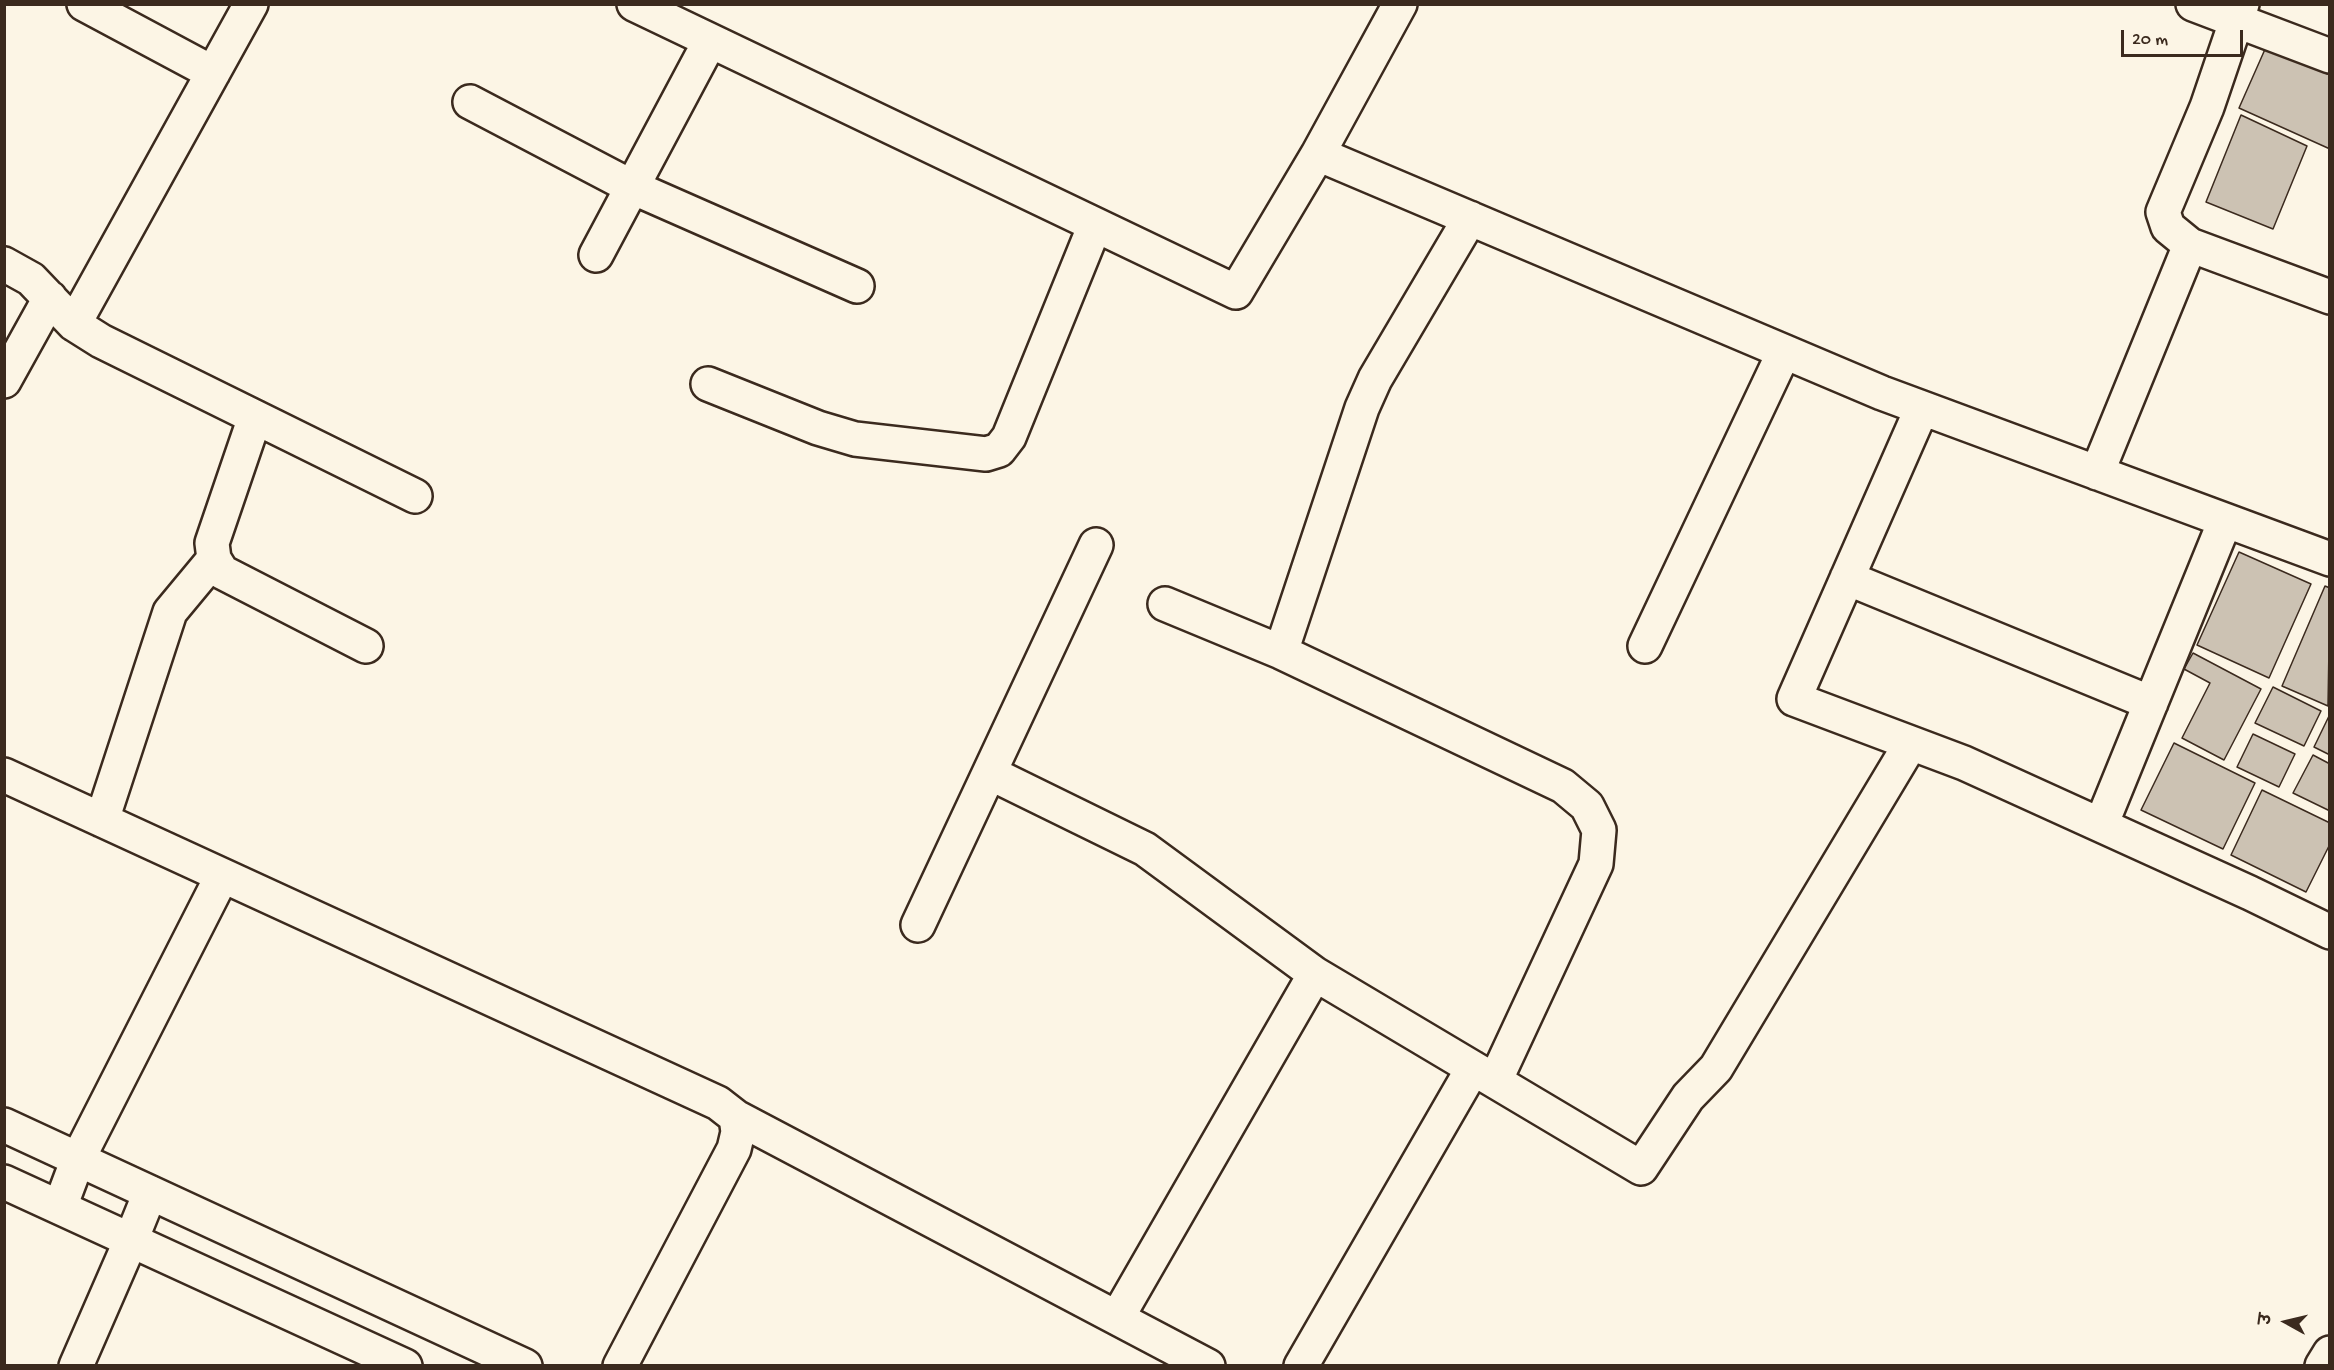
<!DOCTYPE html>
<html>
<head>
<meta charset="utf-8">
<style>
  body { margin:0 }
  #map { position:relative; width:2334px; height:1370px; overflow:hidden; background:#fcf5e5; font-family:"Gochi Hand","Playpen Sans Deva",sans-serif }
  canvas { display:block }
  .frame { position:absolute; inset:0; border:6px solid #3b2a1e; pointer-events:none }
  .north { position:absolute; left:2256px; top:1292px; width:60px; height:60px; -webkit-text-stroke:4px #fcf5e5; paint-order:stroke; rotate:278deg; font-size:16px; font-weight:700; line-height:24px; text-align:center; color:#3b2a1e }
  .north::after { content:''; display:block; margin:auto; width:21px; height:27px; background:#3b2a1e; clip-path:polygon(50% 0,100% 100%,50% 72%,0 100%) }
  .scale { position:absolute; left:2121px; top:30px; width:122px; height:27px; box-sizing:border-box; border:3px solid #3b2a1e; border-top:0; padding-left:8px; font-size:18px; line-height:21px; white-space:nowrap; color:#3b2a1e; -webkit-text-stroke:4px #fcf5e5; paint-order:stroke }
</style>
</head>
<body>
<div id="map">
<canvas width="2334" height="1370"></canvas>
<div class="frame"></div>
<div class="north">उ</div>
<div class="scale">20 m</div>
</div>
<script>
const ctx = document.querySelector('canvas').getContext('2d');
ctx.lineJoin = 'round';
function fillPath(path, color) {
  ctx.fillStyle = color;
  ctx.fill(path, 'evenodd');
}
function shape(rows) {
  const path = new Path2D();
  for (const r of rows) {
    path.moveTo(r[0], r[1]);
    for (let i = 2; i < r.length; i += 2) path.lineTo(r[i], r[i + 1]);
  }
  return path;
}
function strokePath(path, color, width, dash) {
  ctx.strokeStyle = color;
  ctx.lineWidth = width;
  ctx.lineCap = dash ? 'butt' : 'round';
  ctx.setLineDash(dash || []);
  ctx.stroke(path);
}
const building = shape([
  [2266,47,2330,75,2330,149,2239,108,2266,47],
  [2241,115,2307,146,2273,229,2206,202,2241,115],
  [2239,552,2311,584,2269,678,2197,645,2239,552],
  [2325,586,2330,588,2328,706,2282,686,2325,586],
  [2193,653,2261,689,2224,760,2182,738,2210,683,2184,669,2193,653],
  [2273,687,2321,711,2304,746,2255,723,2273,687],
  [2330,714,2330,755,2314,747,2330,714],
  [2253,734,2295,754,2279,787,2237,767,2253,734],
  [2174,743,2255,783,2223,849,2141,810,2174,743],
  [2313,755,2330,764,2330,811,2293,793,2313,755],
  [2262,790,2330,823,2330,844,2306,892,2231,855,2262,790]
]);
const minor = shape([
  [84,4,213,73],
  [634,4,1236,292,1318,154,1882,393,2330,559],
  [2193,4,2330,56],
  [2242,4,2207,107,2163,212,2168,227,2190,245,2330,297],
  [470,102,632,187,857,286],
  [1318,154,1400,4],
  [596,255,710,41],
  [4,264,31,279,74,324,101,341,415,496],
  [74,324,251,4],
  [4,381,50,298],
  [708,384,818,428,855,439,986,454,999,450,1009,437,1095,225],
  [1922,408,1794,699,1964,763,2250,893,2330,932],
  [255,417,212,543,214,559,222,572,366,646],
  [2097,473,2190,245],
  [1847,578,2151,703],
  [1165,604,1281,652,1563,786,1587,806,1599,830,1596,864,1495,1081],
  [1645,646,1784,352],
  [1281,652,1362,408,1375,379,1470,218],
  [990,773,1145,849,1315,974,1641,1168,1688,1097,1716,1068,1911,743],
  [4,775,718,1103,736,1117,738,1132,734,1149,620,1366],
  [102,820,170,612,214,559],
  [2101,825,2225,521],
  [918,925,1096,545],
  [736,1117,1208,1366],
  [60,1207,78,1159,222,876],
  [1117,1318,1315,974],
  [76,1366,131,1240,150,1193],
  [1301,1366,1473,1068],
  [2322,1366,2330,1353]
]);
const tertiary = shape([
  [4,1125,525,1366],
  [4,1182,405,1366]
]);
fillPath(building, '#ccc2b3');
strokePath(building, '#3b2a1e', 1.5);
strokePath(minor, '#3b2a1e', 38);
strokePath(tertiary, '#3b2a1e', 38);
strokePath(minor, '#fcf5e5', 33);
strokePath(tertiary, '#fcf5e5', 33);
</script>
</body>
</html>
